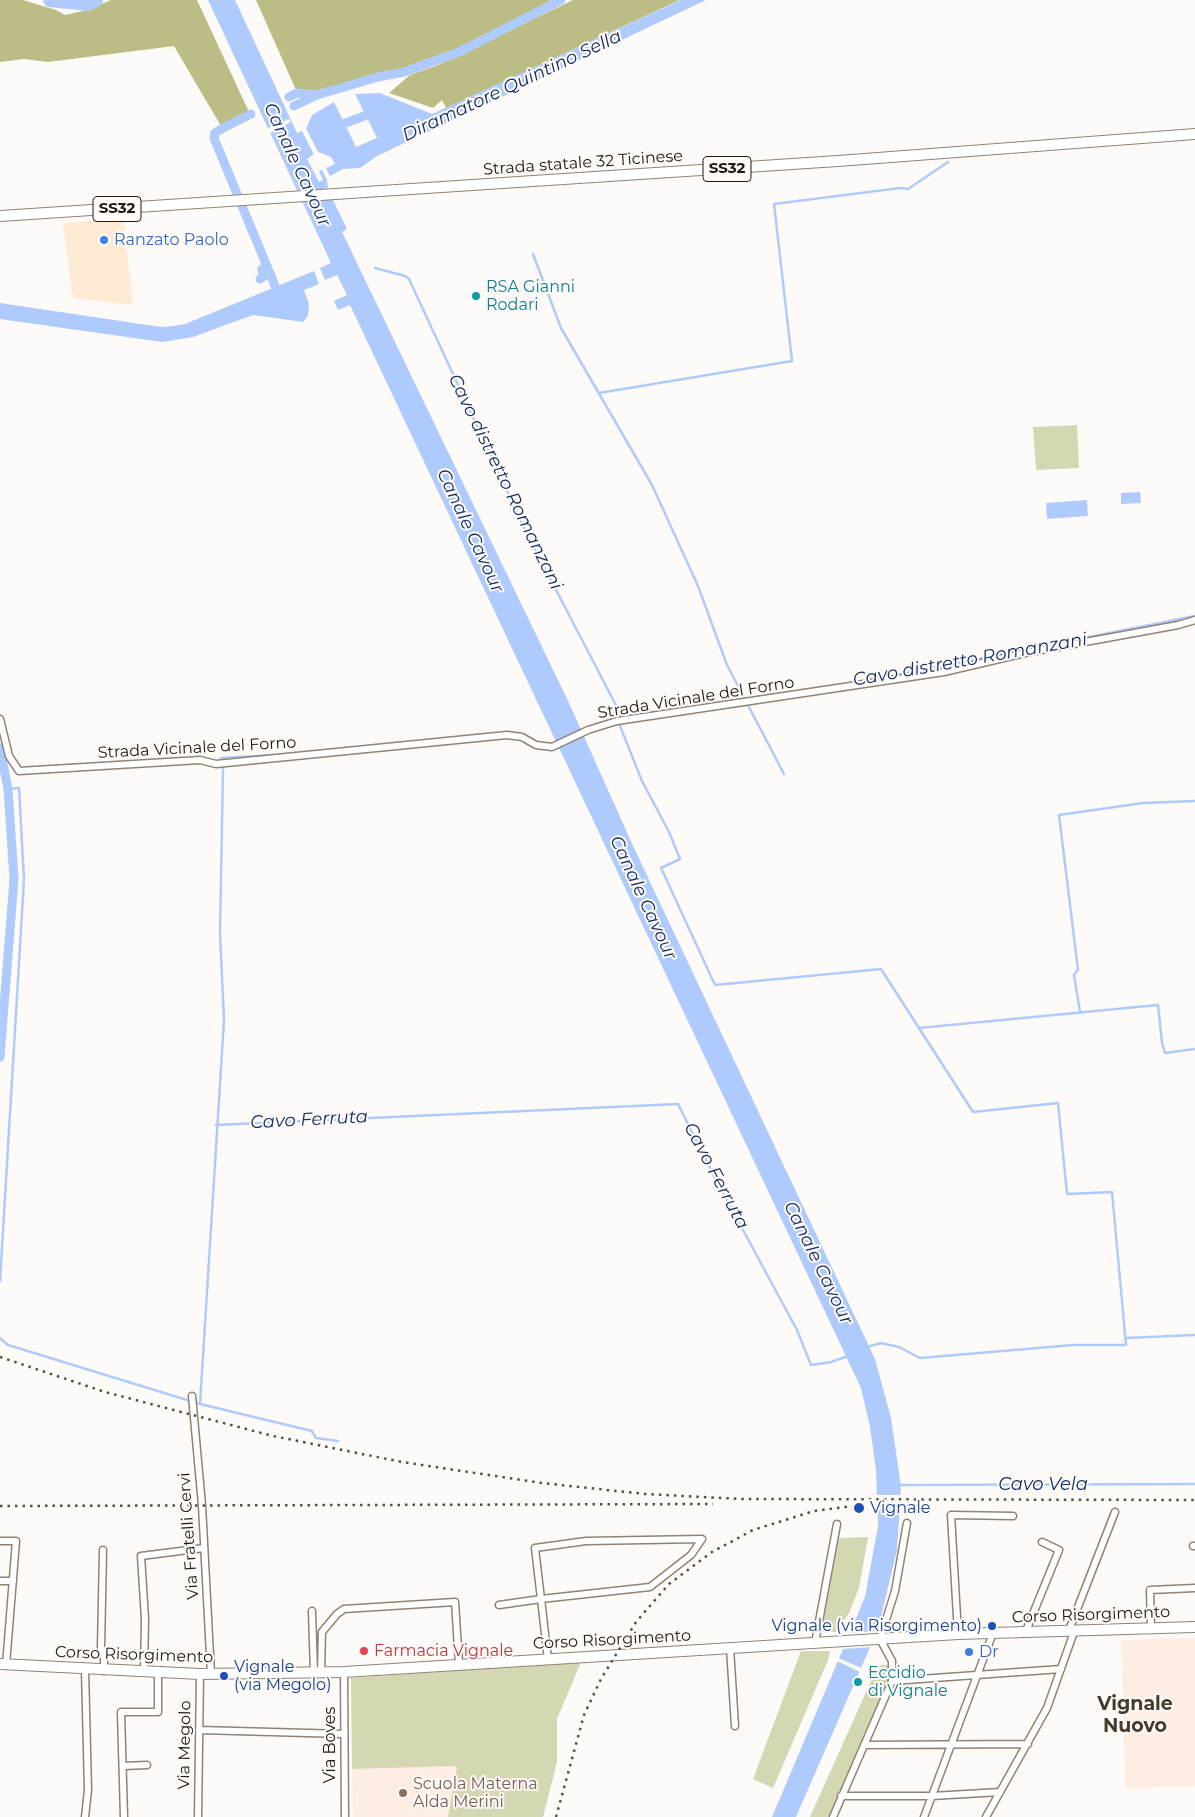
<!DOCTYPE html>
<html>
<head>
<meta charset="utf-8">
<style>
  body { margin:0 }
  canvas { display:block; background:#fdfaf7 }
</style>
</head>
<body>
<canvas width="1195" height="1817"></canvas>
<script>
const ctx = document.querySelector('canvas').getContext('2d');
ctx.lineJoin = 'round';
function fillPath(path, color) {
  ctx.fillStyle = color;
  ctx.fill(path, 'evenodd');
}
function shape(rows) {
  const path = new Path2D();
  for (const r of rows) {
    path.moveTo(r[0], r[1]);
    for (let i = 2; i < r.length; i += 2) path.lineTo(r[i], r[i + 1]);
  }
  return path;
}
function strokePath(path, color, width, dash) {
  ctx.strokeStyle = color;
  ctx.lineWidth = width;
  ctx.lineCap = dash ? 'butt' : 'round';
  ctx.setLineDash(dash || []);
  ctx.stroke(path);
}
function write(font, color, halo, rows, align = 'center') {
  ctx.font = font + ' Montserrat,sans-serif';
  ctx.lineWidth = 4;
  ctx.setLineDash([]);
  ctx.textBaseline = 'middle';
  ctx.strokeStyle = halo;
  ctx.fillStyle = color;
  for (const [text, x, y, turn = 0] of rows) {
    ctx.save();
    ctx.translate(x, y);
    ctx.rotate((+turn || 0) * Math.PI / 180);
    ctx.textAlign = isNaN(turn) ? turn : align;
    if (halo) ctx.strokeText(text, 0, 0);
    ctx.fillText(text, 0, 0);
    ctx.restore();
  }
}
const built = shape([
  [123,218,133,305,73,298,63,223]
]);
const education = shape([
  [1195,1638,1195,1786,1125,1788,1121,1640],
  [458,1766,448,1817,353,1817,352,1769]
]);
const green = shape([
  [1077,425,1079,468,1036,470,1033,427],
  [868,1537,859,1588,849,1613,836,1632,821,1632,839,1538],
  [801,1651,830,1651,828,1660,773,1788,753,1779],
  [581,1662,557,1719,557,1762,543,1817,448,1817,457,1766,352,1769,351,1678],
  [880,1665,888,1665,889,1681,829,1817,810,1817,871,1681]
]);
const forest = shape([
  [0,0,23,0,56,10,65,15,87,10,111,0,197,0,249,112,221,126,174,46,48,62,24,59,0,62],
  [256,0,555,0,454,51,400,69,316,91,296,90],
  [573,0,680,0,446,108,442,100,433,108,389,93,410,75,438,65]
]);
const water = shape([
  [208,0,235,0,297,133,302,131,314,154,307,159,319,182,323,180,319,171,322,170,327,180,328,188,321,189,326,200,333,200,347,229,342,232,569,703,634,848,875,1359,891,1418,901,1487,897,1550,878,1629,796,1817,772,1817,865,1597,878,1526,876,1470,870,1427,861,1388,350,305,338,310,334,301,347,295,337,275,325,280,320,268,331,263],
  [681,0,706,0,377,156,360,168,343,169,330,176,326,168,335,164,331,157,318,152,306,129,312,115,334,102,356,147,377,138,355,94,380,93,432,114],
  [314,271,319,284,304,290,309,304,308,316,303,322,253,315,193,337,162,342,0,319,0,303,161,327,173,326,185,324],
  [1140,492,1141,503,1121,504,1121,493],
  [1087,500,1088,516,1047,519,1046,503]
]);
const pier = shape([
  [289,119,291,122,270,133,268,128],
  [306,129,318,152,314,154,302,131],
  [874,1495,903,1495,902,1508,875,1509],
  [879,1631,873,1647,842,1649,848,1633],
  [838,1658,864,1669,862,1673,837,1661]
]);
const stream = shape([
  [533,254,561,328,652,485,698,586,727,665,784,774],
  [375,268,405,276,409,279,527,534,621,715],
  [599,393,792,361,774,204,900,188,908,189,948,162],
  [872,680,1195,616],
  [629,716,621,715,620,726,642,781,669,832,680,859,661,868,662,870,715,985,881,969,973,1112,1058,1103,1067,1194,1112,1192,1126,1345,1073,1345,920,1358,899,1347,881,1343,866,1347],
  [1080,1012,1074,975,1078,970,1059,815,1143,803,1195,801],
  [919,1028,1158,1005,1162,1043,1165,1053,1195,1049],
  [216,1125,678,1104,716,1180,797,1330,811,1365,831,1362,848,1356],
  [0,1281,24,879,19,788,8,789],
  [0,1338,8,1345,200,1404,312,1431,316,1438,338,1441],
  [1127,1338,1195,1335],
  [200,1404,224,1020,220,934,223,768,221,758,274,755],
  [899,1485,1195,1484]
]);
const canal = shape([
  [289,97,297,93,317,95,378,77,404,72,459,52,561,0],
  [294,106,317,95],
  [251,114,223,128,215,133,214,138,278,293],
  [333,128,372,113,377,115],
  [260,279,263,277,262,269,267,267],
  [0,748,8,789,14,879,0,1057]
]);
const river = shape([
  [50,0,88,4,96,0]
]);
const minor = shape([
  [0,719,9,756,19,771,200,760,216,764,507,735,522,737,536,745,552,747,588,730,617,721,944,672,1025,653,1178,625,1195,620],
  [192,1396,202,1505,211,1674],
  [0,1541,16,1541,6,1665],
  [1193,1546,1195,1546],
  [103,1550,101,1648,104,1651,104,1671],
  [0,1581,13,1581],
  [499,1605,541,1599,650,1587,691,1555,702,1539,586,1541,535,1548,541,1599,547,1651,548,1658],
  [312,1611,314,1673],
  [1151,1628,1150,1590,1195,1588],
  [1069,1630,1115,1512],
  [1026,1631,1059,1550,1042,1542],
  [958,1634,951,1515,1013,1516],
  [815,1643,837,1524],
  [730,1648,735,1726],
  [144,1672,145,1619,141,1556,204,1548],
  [321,1672,322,1632,337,1614,344,1609,455,1602,459,1664],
  [344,1672,345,1817],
  [892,1681,1061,1669],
  [199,1730,344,1734],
  [864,1745,1028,1744],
  [123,1766,147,1765],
  [841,1796,932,1796,1000,1792],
  [85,1817,88,1790,85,1670],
  [124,1817,121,1712,158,1712,158,1673],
  [198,1817,200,1674],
  [833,1817,892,1681,892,1661,880,1639,895,1591,907,1523],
  [924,1817,993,1633],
  [986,1817,1047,1708,1075,1629]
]);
const primary = shape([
  [0,216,838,161,1195,134],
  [0,1664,200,1674,344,1672,958,1634,1195,1627]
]);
const rail = shape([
  [0,1357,105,1392,273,1436,402,1462,542,1483,645,1494,742,1499,1195,1500],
  [0,1506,713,1504],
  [556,1817,584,1715,601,1679,636,1622,669,1584,712,1552,753,1530,814,1511,852,1506]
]);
const markers = [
  [104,240,5,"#3f7fe0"],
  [476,296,5,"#0f9aa8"],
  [859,1508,6,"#1a4fb4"],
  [992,1626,5,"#1a4fb4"],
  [364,1651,5,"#e0444e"],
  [969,1652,5,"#3f7fe0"],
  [224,1676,5,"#1a4fb4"],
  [858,1682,5,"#0f9aa8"],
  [403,1793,5,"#8d6e63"]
];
const shields = [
  [727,169,48],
  [117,209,48]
];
const shieldNames = [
  ["SS32",727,169],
  ["SS32",117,209]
];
const streetNames = [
  ["Strada statale 32 Ticinese",583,163,-4],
  ["Strada Vicinale del Forno",696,698,-9],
  ["Strada Vicinale del Forno",197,748,-3],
  ["Via Fratelli Cervi",189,1536,-94],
  ["Corso Risorgimento",1091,1615,-2],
  ["Corso Risorgimento",612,1640,-3],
  ["Corso Risorgimento",134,1655,2],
  ["Via Megolo",185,1745,-89],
  ["Via Boves",330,1745,-90]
];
const shopNames = [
  ["Ranzato Paolo",114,240],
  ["Dr",979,1652]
];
const cultureNames = [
  ["RSA Gianni",486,287],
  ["Rodari",486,305],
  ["Eccidio",868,1673],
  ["di Vignale",868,1691]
];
const transitNames = [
  ["Vignale",870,1508],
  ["Vignale (via Risorgimento)",982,1626,"right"],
  ["Vignale",234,1667],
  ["(via Megolo)",234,1685]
];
const healthNames = [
  ["Farmacia Vignale",374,1651]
];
const educationNames = [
  ["Scuola Materna",413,1784],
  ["Alda Merini",413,1802]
];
const waterNames = [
  ["Diramatore Quintino Sella",512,86,-25],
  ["Canale Cavour",297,165,65],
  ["Cavo distretto Romanzani",505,482,64],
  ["Canale Cavour",470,531,65],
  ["Cavo distretto Romanzani",970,660,-10],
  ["Canale Cavour",643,898,65],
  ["Cavo Ferruta",309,1120,-3],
  ["Cavo Ferruta",716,1176,62],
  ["Canale Cavour",818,1263,64],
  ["Cavo Vela",1043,1485]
];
const quarterNames = [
  ["Vignale",1135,1704],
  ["Nuovo",1135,1726]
];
fillPath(built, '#feead5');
fillPath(education, '#feede2');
fillPath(green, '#d5d7b2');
fillPath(forest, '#bbbd84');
fillPath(water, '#afcbfd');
fillPath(pier, '#fdfaf7');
strokePath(stream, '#afcbfd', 2.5);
strokePath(canal, '#afcbfd', 9);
strokePath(river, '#afcbfd', 14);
strokePath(minor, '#908375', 9);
strokePath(primary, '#908375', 12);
strokePath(minor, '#fff', 6);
strokePath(primary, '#fff', 10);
strokePath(rail, '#534f4a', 2.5, [2.5, 5]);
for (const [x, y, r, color] of markers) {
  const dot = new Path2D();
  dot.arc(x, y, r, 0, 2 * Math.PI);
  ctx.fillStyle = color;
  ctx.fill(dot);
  strokePath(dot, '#fdfaf7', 2);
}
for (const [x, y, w] of shields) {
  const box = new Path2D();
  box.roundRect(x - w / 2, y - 12.5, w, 25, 4);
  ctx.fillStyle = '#fdfaf7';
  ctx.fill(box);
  strokePath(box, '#1e1914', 1);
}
write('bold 15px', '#1e1914', null, shieldNames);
write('16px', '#1e1914', '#fdfaf7', streetNames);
write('16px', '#366cbe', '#fdfaf7', shopNames, 'left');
write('16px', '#0d838f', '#fdfaf7', cultureNames, 'left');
write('16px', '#164399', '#fdfaf7', transitNames, 'left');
write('16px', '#be3a42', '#fdfaf7', healthNames, 'left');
write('16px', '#785e54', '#fdfaf7', educationNames, 'left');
write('italic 18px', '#122e67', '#fdfaf7', waterNames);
write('bold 19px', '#463b2f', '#fdfaf7', quarterNames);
</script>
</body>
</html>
